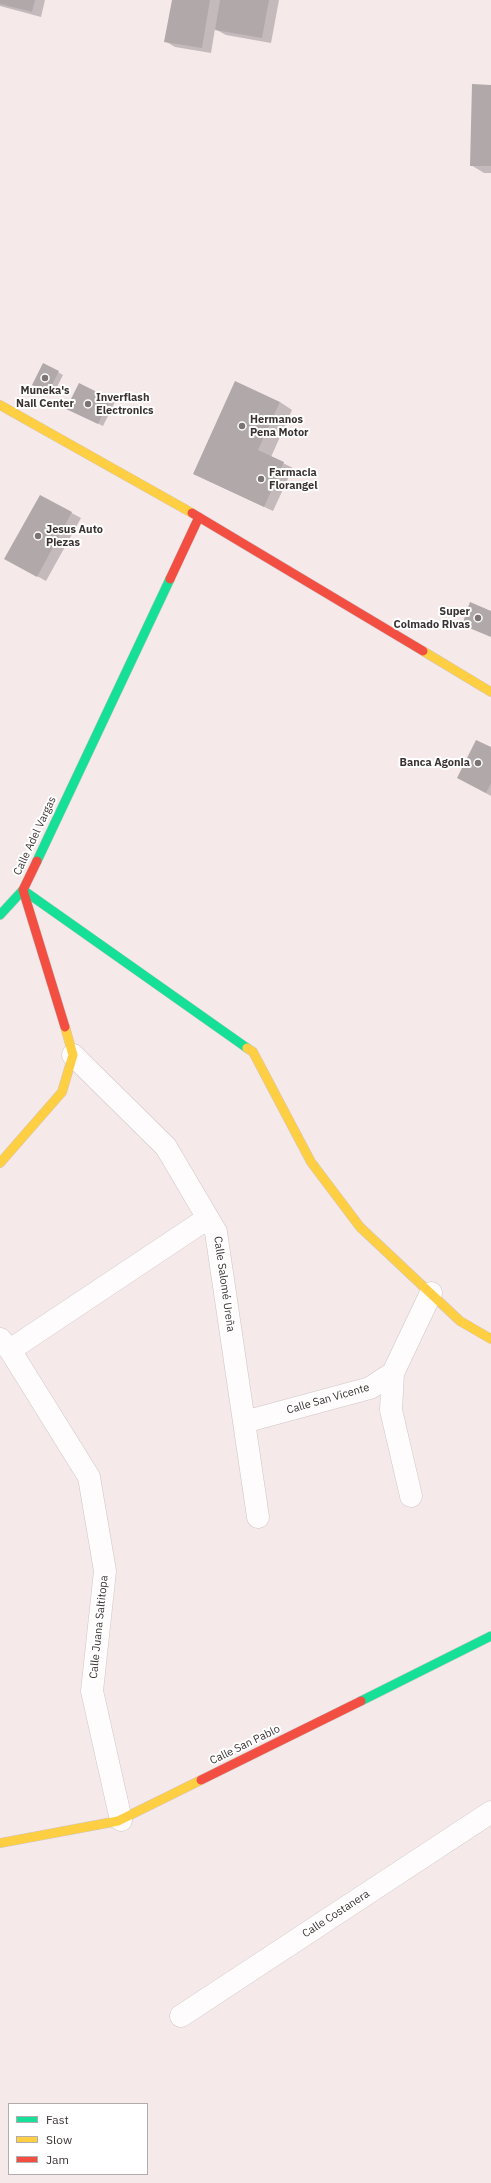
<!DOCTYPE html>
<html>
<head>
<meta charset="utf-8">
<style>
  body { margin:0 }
  #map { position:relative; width:491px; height:2183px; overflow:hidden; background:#f6e9ea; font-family:"IBM Plex Sans",sans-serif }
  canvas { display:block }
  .legend { position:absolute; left:8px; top:2103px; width:140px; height:72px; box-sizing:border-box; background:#fff; border:1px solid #b1adad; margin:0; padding:5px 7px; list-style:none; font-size:12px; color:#3b3333 }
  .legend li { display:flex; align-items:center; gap:8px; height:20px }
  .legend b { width:20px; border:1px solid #b1adad }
</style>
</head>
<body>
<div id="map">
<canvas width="491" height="2183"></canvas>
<ul class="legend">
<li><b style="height:5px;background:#16e098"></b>Fast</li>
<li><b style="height:5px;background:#ffcf43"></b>Slow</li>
<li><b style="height:5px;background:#f24e42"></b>Jam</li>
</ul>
</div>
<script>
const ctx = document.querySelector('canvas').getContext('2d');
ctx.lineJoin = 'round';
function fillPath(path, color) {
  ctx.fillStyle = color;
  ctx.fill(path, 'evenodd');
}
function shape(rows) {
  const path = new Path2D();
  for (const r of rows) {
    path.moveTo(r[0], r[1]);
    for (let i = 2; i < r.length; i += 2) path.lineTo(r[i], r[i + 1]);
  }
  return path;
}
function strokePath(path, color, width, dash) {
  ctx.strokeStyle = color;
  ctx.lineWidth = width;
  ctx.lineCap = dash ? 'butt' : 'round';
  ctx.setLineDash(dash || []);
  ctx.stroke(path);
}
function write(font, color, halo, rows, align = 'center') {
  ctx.font = font + ' "IBM Plex Sans",sans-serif';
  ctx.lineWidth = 4;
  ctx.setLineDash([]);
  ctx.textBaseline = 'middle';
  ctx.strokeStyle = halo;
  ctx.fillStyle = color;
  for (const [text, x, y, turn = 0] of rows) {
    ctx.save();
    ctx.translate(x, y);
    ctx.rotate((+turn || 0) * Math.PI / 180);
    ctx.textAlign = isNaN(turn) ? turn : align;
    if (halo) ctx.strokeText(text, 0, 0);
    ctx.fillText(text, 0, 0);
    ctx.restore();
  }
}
const shadow = shape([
  [0,0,45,0,41,17,0,6],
  [173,0,279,0,271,43,226,35,215,29,211,53,175,47,165,41],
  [491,86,491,173,484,173,471,165],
  [44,364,63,375,53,395,38,388],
  [110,400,115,402,103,426,72,411],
  [280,402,292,410,271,457,293,468,273,511,194,474],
  [40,496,81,518,46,581,15,564],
  [491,748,491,796,458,778]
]);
const building = shape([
  [0,0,35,0,32,12,0,4],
  [172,0,210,0,202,48,164,42],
  [220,0,269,0,262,38,215,30],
  [472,84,491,85,491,166,470,166],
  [43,363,59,371,48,393,32,385],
  [235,381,280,402,258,450,284,462,264,507,193,474],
  [79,383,111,399,98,424,66,409],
  [40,495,72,512,37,577,4,559],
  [470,602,491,611,491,637,462,625],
  [476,740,491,747,491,783,486,793,457,778]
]);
const street = shape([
  [73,1055,166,1147,216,1232,258,1517],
  [0,1339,10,1350,89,1477,105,1571,92,1691,121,1820],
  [10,1350,208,1218],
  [393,1373,391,1410,411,1496],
  [244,1422,370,1388,393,1373,431,1293],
  [181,2016,491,1812]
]);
const fast = shape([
  [37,861,170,579],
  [0,915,23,890,247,1048],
  [361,1701,491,1636]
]);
const slow = shape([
  [0,405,192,513],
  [423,651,491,692],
  [247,1048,253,1052,311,1162,360,1227,460,1321,491,1339],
  [0,1163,62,1092,73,1055,65,1027],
  [0,1843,118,1821,201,1780]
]);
const jam = shape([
  [192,513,423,651],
  [170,579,199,517],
  [37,861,23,890,65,1027],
  [201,1780,361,1701]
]);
const markers = [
  [45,378,4,"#7c7373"],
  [88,404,4,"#7c7373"],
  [242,426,4,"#7c7373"],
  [261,479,4,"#7c7373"],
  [38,536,4,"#7c7373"],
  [478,618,4,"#7c7373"],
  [478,763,4,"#7c7373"]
];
const poiNames = [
  ["Muneka's",45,391,"center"],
  ["Nail Center",45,404,"center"],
  ["Inverflash",96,398],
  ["Electronics",96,411],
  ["Hermanos",250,420],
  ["Pena Motor",250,433],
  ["Farmacia",269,473],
  ["Florangel",269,486],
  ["Jesus Auto",46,530],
  ["Piezas",46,543],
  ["Super",470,612,"right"],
  ["Colmado Rivas",470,625,"right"],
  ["Banca Agonia",470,763,"right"]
];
const streetNames = [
  ["Calle Adel Vargas",35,836,-65],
  ["Calle Salomé Ureña",224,1284,82],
  ["Calle San Vicente",328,1399,-16],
  ["Calle Juana Saltitopa",99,1627,-84],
  ["Calle San Pablo",245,1745,-26],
  ["Calle Costanera",336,1914,-33]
];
fillPath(shadow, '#0003');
fillPath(building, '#b1a8a9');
strokePath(street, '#cfc5c6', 23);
strokePath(fast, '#cfc5c6', 10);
strokePath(slow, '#cfc5c6', 10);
strokePath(jam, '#cfc5c6', 10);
strokePath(street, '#fefcfc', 22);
strokePath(fast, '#16e098', 9);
strokePath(slow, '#ffcf43', 9);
strokePath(jam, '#f24e42', 9);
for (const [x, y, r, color] of markers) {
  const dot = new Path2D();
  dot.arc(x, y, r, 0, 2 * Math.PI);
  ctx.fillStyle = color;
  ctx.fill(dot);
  strokePath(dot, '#fff', 1.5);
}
write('bold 11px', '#3b3333', '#fff', poiNames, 'left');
write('11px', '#3b3333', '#fff', streetNames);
</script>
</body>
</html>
